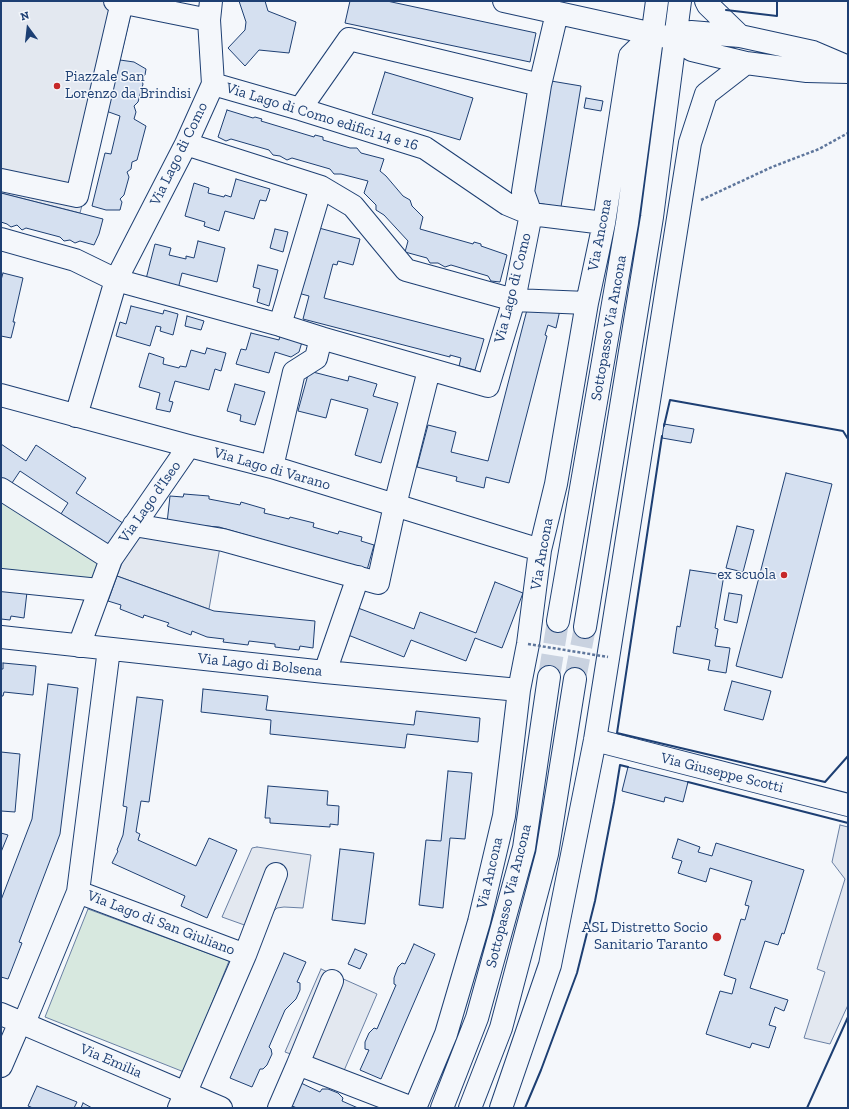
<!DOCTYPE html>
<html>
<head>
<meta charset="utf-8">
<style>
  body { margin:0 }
  #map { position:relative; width:849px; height:1109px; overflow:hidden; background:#f4f7fb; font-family:"Zilla Slab",serif }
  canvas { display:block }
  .frame { position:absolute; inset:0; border:2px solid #1d3f73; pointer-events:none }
  .north { position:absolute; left:8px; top:8px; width:40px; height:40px; -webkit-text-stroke:3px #f4f7fb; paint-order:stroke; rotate:345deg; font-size:11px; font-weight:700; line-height:16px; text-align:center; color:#1d3f73 }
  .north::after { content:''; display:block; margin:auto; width:14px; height:18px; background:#1d3f73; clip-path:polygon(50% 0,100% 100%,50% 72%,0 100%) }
</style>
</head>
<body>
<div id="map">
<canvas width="849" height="1109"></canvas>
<div class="frame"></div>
<div class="north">N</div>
</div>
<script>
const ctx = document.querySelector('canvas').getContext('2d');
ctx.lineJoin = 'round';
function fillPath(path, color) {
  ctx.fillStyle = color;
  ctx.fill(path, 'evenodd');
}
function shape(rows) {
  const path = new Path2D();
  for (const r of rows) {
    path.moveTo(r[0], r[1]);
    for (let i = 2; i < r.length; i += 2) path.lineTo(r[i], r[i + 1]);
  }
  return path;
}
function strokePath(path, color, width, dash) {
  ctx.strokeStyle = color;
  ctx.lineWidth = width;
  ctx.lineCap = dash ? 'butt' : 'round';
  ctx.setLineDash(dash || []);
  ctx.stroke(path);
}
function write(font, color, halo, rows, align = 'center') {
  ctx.font = font + ' "Zilla Slab",serif';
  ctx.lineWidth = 3;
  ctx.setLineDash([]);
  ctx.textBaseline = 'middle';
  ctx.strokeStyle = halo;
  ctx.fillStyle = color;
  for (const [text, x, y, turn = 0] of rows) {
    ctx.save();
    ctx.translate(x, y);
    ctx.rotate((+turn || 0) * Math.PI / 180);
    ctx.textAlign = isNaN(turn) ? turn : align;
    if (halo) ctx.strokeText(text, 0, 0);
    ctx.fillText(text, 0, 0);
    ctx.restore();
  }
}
const green = shape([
  [1,498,105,562,99,582,1,572,1,498],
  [88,909,229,961,184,1072,45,1017,88,909]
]);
const parking = shape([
  [1,1,134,1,120,60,80,213,1,193,1,1],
  [134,531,220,547,209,609,117,576,134,531],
  [840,825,848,827,848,1005,830,1044,804,1038,825,972,817,969,845,879,832,862,840,825],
  [257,847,311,855,303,908,284,907,277,908,273,912,264,932,222,917,252,848,257,847],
  [321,969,377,994,343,1073,285,1052,321,969]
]);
const building = shape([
  [239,1,265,1,268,11,296,22,289,53,259,50,245,66,228,48,245,30,246,22,239,1],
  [350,1,387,1,536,33,530,62,345,23,350,1],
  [120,60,134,62,146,69,145,75,141,79,143,84,138,102,134,106,136,112,134,119,146,126,137,160,132,162,131,169,127,172,129,177,124,195,120,199,122,202,120,210,106,210,92,206,105,153,111,154,120,116,106,111,120,60],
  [385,72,473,98,460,140,372,114,385,72],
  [551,81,581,86,561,207,530,202,551,81],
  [586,98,603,101,601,111,584,108,586,98],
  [227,110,253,118,255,117,262,119,261,121,314,137,315,135,323,137,323,140,350,148,357,148,361,153,384,159,380,171,386,176,403,196,410,200,412,206,423,217,420,229,473,244,474,242,481,244,481,246,507,255,500,282,491,281,488,276,451,265,445,267,438,263,430,263,427,258,405,252,408,241,384,215,376,210,376,205,364,193,368,181,341,174,334,174,330,169,292,158,287,160,280,156,273,155,269,150,231,139,226,141,218,137,227,110],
  [236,179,270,189,266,201,260,200,254,219,225,211,219,231,204,226,205,222,185,216,194,183,209,188,208,193,224,197,225,195,231,197,236,179],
  [1,193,103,219,99,234,94,245,80,241,75,243,70,240,64,241,60,237,26,228,22,230,17,225,11,227,7,224,1,222,1,193],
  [319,228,360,239,353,265,338,261,337,265,333,264,324,298,484,339,475,370,459,366,461,358,450,355,450,357,303,319,309,296,298,293,305,266,309,267,319,228],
  [275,229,288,232,283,252,270,248,275,229],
  [198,241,225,248,217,282,182,273,177,293,146,279,155,244,171,248,169,255,186,259,186,256,194,258,198,241],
  [258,265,278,270,269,306,257,302,260,289,253,287,258,265],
  [3,273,23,278,13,322,15,322,11,338,1,336,1,280,3,273],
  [529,302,560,310,556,328,548,325,545,335,547,336,509,483,486,477,484,488,456,481,457,477,417,467,428,425,456,432,451,452,488,461,529,302],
  [131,306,163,314,164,310,178,314,173,335,160,331,161,327,156,326,150,346,116,336,120,322,126,324,131,306],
  [187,316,204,321,201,330,185,326,187,316],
  [251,333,279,340,280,336,302,342,299,352,291,357,275,352,269,373,236,364,241,349,246,350,251,333],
  [207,348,226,353,221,371,215,369,209,390,175,381,169,401,173,402,170,412,156,409,160,393,139,387,149,353,164,358,163,364,179,368,180,366,186,367,191,350,205,354,207,348],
  [309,371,348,381,349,376,377,384,373,396,398,403,381,463,355,455,368,409,331,399,326,418,298,411,309,371],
  [235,384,265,392,255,425,240,421,241,415,227,411,235,384],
  [664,424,694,429,691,443,662,438,664,424],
  [1,444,26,461,36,445,86,478,76,493,126,525,109,550,59,517,68,503,20,471,10,486,1,480,1,444],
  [786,473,832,484,782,678,736,666,786,473],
  [184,494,209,496,209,499,240,505,241,502,265,509,264,513,289,519,290,517,314,523,313,527,338,534,339,531,362,537,361,541,374,545,367,570,219,527,167,523,170,496,183,497,184,494],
  [737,526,754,530,743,572,726,568,737,526],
  [690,570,724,575,715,628,718,629,715,646,730,648,726,673,708,670,710,660,673,653,677,626,680,627,690,570],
  [117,576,214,611,315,621,313,648,300,646,299,650,275,647,275,644,249,641,248,645,223,642,224,639,207,637,192,631,191,635,167,626,169,623,144,615,143,618,120,609,121,605,108,601,117,576],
  [495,582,523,593,502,648,475,638,466,661,411,640,404,657,348,635,358,608,414,629,420,612,476,633,495,582],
  [1,589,27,592,24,618,11,616,10,620,1,619,1,589],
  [729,593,742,595,737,623,724,620,729,593],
  [3,663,36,666,33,695,4,692,3,696,1,696,1,669,3,669,3,663],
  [732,681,771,691,763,720,724,710,732,681],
  [48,684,78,688,60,834,19,942,22,943,8,979,1,977,1,900,32,819,48,684],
  [203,689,268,696,266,710,414,725,416,711,480,718,478,742,407,734,405,748,270,734,271,720,201,712,203,689],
  [137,697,163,700,149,802,141,801,136,832,140,834,138,840,196,866,209,838,237,850,207,918,181,906,185,896,112,863,118,851,117,850,123,835,127,807,123,806,137,697],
  [1,752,20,754,15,812,1,811,1,752],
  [628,767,688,782,683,802,665,797,664,802,622,791,628,767],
  [448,771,472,773,465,839,450,838,443,908,419,905,426,840,441,841,448,771],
  [268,786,328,791,327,805,339,806,338,825,330,824,330,827,270,823,270,818,265,818,268,786],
  [1,833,8,835,1,852,1,833],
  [678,839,700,847,698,852,712,856,716,843,804,870,784,934,782,933,778,945,765,941,750,988,788,1000,784,1011,775,1007,769,1025,776,1027,769,1048,752,1043,750,1048,706,1034,720,991,732,994,736,979,724,975,741,919,745,920,749,906,745,905,752,881,710,868,706,882,678,873,682,861,672,858,678,839],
  [340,849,374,853,365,924,332,920,340,849],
  [414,944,435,954,381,1079,360,1070,369,1050,365,1049,365,1042,369,1033,374,1028,377,1029,396,985,394,984,394,978,398,967,402,963,405,964,414,944],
  [355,949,367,954,360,969,348,964,355,949],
  [284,953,306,962,297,982,300,983,300,990,296,999,285,1010,269,1047,271,1049,272,1054,267,1065,263,1069,260,1069,252,1087,230,1078,284,953],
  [301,1083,320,1092,322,1089,328,1089,338,1093,343,1098,342,1101,358,1108,297,1108,292,1106,301,1083],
  [37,1086,77,1102,74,1108,33,1108,28,1106,37,1086],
  [83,1103,92,1108,81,1108,83,1103]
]);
const minorTunnel = shape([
  [549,677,558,621],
  [575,679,585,627]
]);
const path = shape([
  [701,200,772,167,819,149,848,133]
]);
const minor = shape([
  [115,1,209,20],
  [504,1,676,39,692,50,746,63,807,71,848,72],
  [706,1,708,5,740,36,813,52,848,67],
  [676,39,691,32,740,36],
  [213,84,300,109,425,148,507,204,531,214,604,223],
  [300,109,349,39,540,85],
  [186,144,321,187,353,206,406,270,514,300,587,303],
  [1,180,77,196,122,2],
  [1,239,75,260,116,280,280,325,321,338,488,386,514,300,531,214,523,192,540,85,557,13],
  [280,325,321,187],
  [1,395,189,446,272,467,540,550],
  [76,416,116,280,186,144,213,84,209,20,211,1],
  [272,467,294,372,316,358,321,338],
  [1,489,111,559],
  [134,525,223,540,378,583,395,505,429,370],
  [1,580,99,590],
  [558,621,627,223,657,1],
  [585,627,652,217,680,1],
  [1,637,325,672,519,690],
  [79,646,111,559,189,446],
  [325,672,358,577],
  [595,740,848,805],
  [78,892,245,955,179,1108],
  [245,955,276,874],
  [332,981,298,1064,412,1108],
  [1,1014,221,1108],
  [24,1023,78,892,109,649],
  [1,1066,20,1022],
  [279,1108,298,1064],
  [415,1108,446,1034,479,922,504,816,519,690,528,644,540,550,556,484,587,303,604,223,630,56,653,34],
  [442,1108,477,1018,524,848,549,677],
  [470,1108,501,1028,547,854,575,679],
  [501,1108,550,965,595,740,690,143,706,94,746,63]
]);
const pathBridge = shape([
  [528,644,608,657]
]);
const wall = shape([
  [726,10,777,16,777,1],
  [664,426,670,400,843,431,848,439],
  [662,436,617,733,825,782,848,756],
  [688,782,848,823],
  [525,1108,541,1070,577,973,595,901,614,802,620,765,628,767],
  [807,1108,848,1017]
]);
const markers = [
  [57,86,4,"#c62828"],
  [784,575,4,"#c62828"],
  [717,937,5,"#c62828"]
];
const poiNames = [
  ["Piazzale San",65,77,"left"],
  ["Lorenzo da Brindisi",65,94,"left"],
  ["ex scuola",776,575],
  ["ASL Distretto Socio",708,928],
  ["Sanitario Taranto",708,945]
];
const streetNames = [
  ["Via Lago di Como edifici 14 e 16",322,117,17],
  ["Via Lago di Como",179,154,-64],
  ["Via Ancona",600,235,-79],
  ["Via Lago di Como",513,288,-76],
  ["Sottopasso Via Ancona",609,328,-80],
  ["Via Lago di Varano",272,469,16],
  ["Via Lago d'Iseo",150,502,-55],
  ["Via Ancona",542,554,-80],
  ["Via Lago di Bolsena",260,665,6],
  ["Via Giuseppe Scotti",722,773,14],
  ["Via Ancona",490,873,-77],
  ["Sottopasso Via Ancona",509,896,-76],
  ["Via Lago di San Giuliano",161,923,21],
  ["Via Emilia",111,1061,23]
];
fillPath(green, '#d7e8df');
strokePath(green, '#687fa3', 1);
fillPath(parking, '#e3e8f0');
strokePath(parking, '#687fa3', 1);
fillPath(building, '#d5e0f0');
strokePath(building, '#1d3f73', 1);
strokePath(minorTunnel, '#c9d2e0', 22, [22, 11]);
strokePath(minor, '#1d3f73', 24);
strokePath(path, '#5e769c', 2.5, [3, 2]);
strokePath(minor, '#f4f7fb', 22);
strokePath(pathBridge, '#5e769c', 2.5, [3, 2]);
strokePath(wall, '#1d3f73', 2);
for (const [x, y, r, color] of markers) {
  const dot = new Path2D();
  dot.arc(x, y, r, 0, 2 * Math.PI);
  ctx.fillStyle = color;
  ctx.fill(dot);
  strokePath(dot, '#f4f7fb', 1.5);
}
write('15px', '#1d3f73', '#f4f7fb', poiNames, 'right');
write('15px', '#1d3f73', '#f4f7fb', streetNames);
</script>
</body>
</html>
